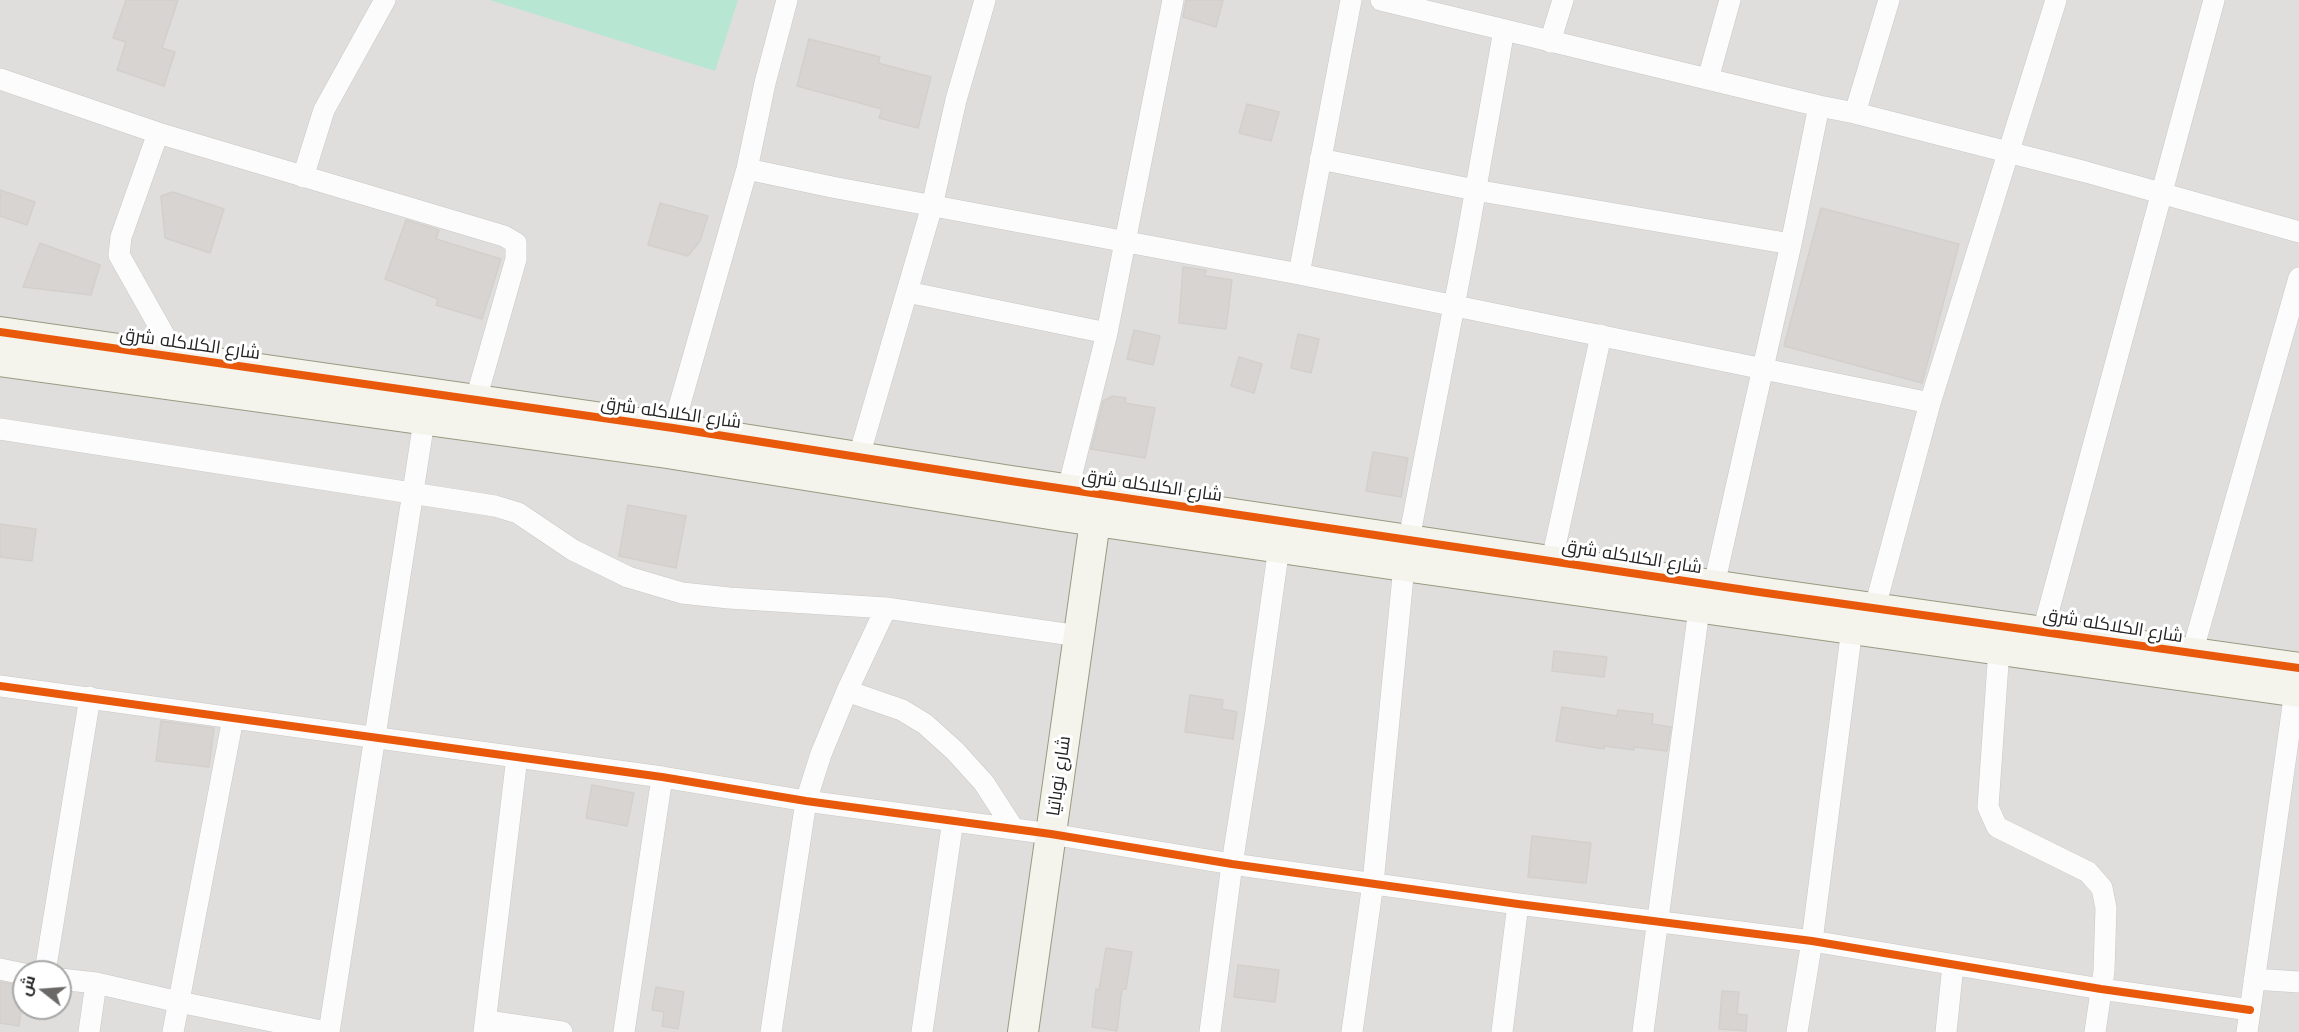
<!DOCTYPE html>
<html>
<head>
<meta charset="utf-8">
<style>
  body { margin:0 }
  #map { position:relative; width:2299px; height:1032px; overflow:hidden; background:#f0eeeb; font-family:Inter,Cairo,sans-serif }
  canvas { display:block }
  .north { position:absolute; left:12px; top:960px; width:60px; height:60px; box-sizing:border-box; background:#fff; border:2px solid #a7a7a7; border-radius:50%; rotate:287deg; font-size:16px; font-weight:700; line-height:24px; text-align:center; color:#222 }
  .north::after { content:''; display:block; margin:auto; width:21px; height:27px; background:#6a6968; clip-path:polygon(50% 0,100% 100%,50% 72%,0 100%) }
</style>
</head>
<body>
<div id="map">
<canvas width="2299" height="1032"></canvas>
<div class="north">ش</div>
</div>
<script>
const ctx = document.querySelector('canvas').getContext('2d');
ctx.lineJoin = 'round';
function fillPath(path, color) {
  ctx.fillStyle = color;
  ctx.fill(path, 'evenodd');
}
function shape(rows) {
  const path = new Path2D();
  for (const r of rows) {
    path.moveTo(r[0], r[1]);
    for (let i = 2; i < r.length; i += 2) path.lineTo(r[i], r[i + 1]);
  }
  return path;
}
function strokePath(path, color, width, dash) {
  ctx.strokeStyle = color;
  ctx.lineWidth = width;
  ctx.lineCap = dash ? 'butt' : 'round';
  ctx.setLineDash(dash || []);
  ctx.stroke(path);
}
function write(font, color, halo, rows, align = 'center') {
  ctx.font = font + ' Inter,Cairo,sans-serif';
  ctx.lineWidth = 6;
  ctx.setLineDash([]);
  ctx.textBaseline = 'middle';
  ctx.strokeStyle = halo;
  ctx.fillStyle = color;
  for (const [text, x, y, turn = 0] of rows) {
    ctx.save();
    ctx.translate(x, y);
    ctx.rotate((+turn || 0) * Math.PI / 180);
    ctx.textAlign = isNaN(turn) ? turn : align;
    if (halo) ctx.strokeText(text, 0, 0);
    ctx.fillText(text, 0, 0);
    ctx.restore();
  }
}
const residential = shape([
  [0,0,2299,0,2299,1032,0,1032],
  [24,972,60,972,60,1008,24,1008]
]);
const pitch = shape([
  [490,0,738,0,715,71]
]);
const building = shape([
  [126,0,178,0,162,48,175,52,164,86,117,70,126,42,113,38,126,0],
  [1186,0,1223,0,1216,27,1183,17,1186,0],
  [809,39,880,57,878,63,931,77,918,128,879,118,882,109,797,86,809,39],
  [1247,104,1279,112,1271,141,1239,133,1247,104],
  [0,190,35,202,27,225,0,216,0,190],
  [173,192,224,209,210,253,165,238,161,196,173,192],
  [660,203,708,216,700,241,688,256,648,245,660,203],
  [1821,208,1959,244,1922,383,1784,346,1821,208],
  [406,220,439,230,436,239,501,259,482,319,436,305,438,299,385,279,406,220],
  [40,243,100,265,91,295,23,287,40,243],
  [1183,267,1206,270,1205,276,1232,280,1226,329,1179,323,1183,267],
  [1134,330,1160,336,1153,365,1127,359,1134,330],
  [1298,334,1319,339,1311,373,1291,368,1298,334],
  [1239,357,1262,364,1254,393,1231,386,1239,357],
  [1113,396,1126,398,1125,403,1155,408,1145,458,1091,449,1103,401,1113,396],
  [1373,452,1408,458,1401,497,1366,491,1373,452],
  [628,505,686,516,676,568,619,556,628,505],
  [0,524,36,529,32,561,0,557,0,524],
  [1554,651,1607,657,1604,677,1552,671,1554,651],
  [1190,695,1223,700,1222,709,1237,712,1233,739,1185,732,1190,695],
  [1562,707,1617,716,1618,710,1653,714,1652,724,1671,727,1667,751,1634,747,1634,750,1604,746,1604,749,1556,741,1562,707],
  [161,721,214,728,209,767,156,761,161,721],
  [592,785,634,793,627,826,586,818,592,785],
  [1532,836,1591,843,1586,883,1528,877,1532,836],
  [1106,948,1132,952,1126,989,1122,989,1117,1031,1092,1027,1096,989,1099,990,1106,948],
  [1238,965,1279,970,1275,1002,1234,997,1238,965],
  [0,982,24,986,19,1026,0,1023,0,982],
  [656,987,684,992,678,1029,662,1026,664,1012,652,1010,656,987],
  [1722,991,1739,992,1737,1014,1747,1015,1746,1031,1719,1029,1722,991]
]);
const street = shape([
  [1381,0,1819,106,1855,113,2086,172,2299,232],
  [1550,42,1563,0],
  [0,79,158,133,504,236,516,243,516,259,476,399],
  [1708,79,1730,0],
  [1855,113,1889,0],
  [158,133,121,237,119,255,177,358],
  [1320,159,1475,190,1791,244],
  [747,169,832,187,1299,274,1930,403],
  [303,177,324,110,385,0],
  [1299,274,1351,0],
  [907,292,1107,333],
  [673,428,747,169,765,83,787,0],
  [0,429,495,506,518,513,573,550,628,577,682,593,729,598,886,608,1079,636],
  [859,456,932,206,956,100,985,0],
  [1065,501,1107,333,1173,0],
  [1409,539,1466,244,1504,30],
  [1552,560,1601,335],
  [1714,585,1791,244,1819,106],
  [1875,607,1930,403,2056,0],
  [2043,631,2214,0],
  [1999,649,1988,807,1997,827,2088,872,2102,888,2106,908,2104,971,2095,1032],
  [2192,653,2299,278],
  [0,686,662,777,806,801,1051,834,1232,864,1518,904,1812,941,2101,989,2250,1010],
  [847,691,902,710,925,724,955,751,984,783,1013,828],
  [0,969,24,974],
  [45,972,90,697],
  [60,979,96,983,179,1002,326,1032],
  [2254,979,2299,982],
  [487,1021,562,1032],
  [89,1032,96,983],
  [173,1032,233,718],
  [329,1032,424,421],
  [484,1032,517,757],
  [624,1032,662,777],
  [771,1032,806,801,821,754,847,691,886,608],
  [922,1032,953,820],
  [1210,1032,1232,864,1255,718,1279,547],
  [1352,1032,1373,883,1404,566],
  [1502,1032,1518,904],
  [1643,1032,1699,609],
  [1797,1032,1812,941,1852,628],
  [1946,1032,1953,965],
  [2247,1032,2295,691]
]);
const secondary = shape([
  [0,332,673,428,1011,481,1759,592,2299,668],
  [0,361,667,453,1062,516,1404,566,2299,692],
  [1023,1032,1098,500]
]);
const cycleway = shape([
  [0,332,673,428,1011,481,1759,592,2299,668],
  [0,686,662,777,806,801,1051,834,1232,864,1518,904,1812,941,2101,989,2250,1010]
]);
const streetNames = [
  ["شارع الكلاكله شرق",190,344,8],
  ["شارع الكلاكله شرق",671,413,8],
  ["شارع الكلاكله شرق",1152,486,8],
  ["شارع الكلاكله شرق",1632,557,9],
  ["شارع الكلاكله شرق",2113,626,9],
  ["شارع نوباتيا",1059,776,-82]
];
fillPath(residential, '#dfdedc');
fillPath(pitch, '#b7e6d2');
fillPath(building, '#d7d4d2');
strokePath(building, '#d3d0cc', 1.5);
strokePath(street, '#c9c8c7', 22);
strokePath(secondary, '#999a82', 32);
strokePath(street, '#fdfcfc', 21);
strokePath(secondary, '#f4f4ed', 30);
strokePath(cycleway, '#e8590c', 8);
write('18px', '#222', '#fff', streetNames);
</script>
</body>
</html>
